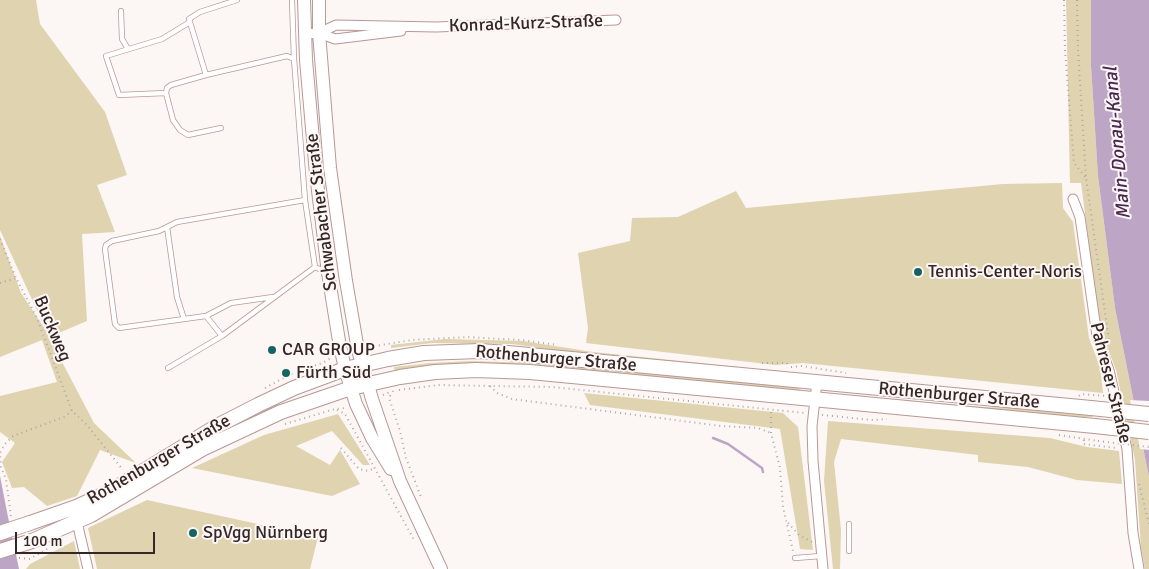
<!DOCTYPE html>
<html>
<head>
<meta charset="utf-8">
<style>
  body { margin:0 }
  #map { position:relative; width:1149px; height:569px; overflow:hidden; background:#fcf6f5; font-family:Signika,sans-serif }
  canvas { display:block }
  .scale { position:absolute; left:15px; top:532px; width:140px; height:22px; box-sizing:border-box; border:2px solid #342726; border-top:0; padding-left:6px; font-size:15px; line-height:18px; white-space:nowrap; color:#342726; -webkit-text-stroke:4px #fcf6f5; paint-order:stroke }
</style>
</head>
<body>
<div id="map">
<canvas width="1149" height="569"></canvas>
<div class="scale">100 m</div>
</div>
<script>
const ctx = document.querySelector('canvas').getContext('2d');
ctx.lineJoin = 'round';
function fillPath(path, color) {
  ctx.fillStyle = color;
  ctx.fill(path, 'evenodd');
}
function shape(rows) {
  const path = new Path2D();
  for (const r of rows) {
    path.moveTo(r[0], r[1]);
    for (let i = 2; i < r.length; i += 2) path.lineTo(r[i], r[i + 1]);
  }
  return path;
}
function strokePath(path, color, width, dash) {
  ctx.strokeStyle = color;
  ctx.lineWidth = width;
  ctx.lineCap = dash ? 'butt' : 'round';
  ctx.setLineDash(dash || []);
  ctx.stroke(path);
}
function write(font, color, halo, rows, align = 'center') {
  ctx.font = font + ' Signika,sans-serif';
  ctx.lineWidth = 4;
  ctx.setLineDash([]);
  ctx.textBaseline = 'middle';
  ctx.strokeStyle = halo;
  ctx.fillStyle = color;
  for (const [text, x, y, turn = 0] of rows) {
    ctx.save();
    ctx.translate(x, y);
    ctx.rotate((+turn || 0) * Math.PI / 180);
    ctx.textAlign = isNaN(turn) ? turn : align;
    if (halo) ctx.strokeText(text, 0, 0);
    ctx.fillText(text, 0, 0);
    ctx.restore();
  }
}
const green = shape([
  [0,0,36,0,40,24,105,112,127,175,97,185,115,232,82,234,87,321,49,337,94,423,136,463,100,450,77,496,47,506,24,487,12,488,2,462,15,443,0,432,0,396,57,382,42,340,0,357,0,236,21,293,47,332,0,230],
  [1066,0,1091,0,1091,66,1098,176,1115,308,1149,477,1149,569,1145,569,1141,548,1135,460,1116,370,1100,328,1081,183,1070,183],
  [1062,183,1063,208,1073,222,1089,338,1100,367,1103,393,803,363,775,365,586,343,588,328,578,253,630,241,632,218,678,217,736,191,746,208,1003,184],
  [445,339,523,341,593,352,759,369,759,371,588,355,512,344,432,343,391,348,391,345],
  [471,361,570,364,794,386,803,391,803,392,560,370,395,372,394,367,430,363],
  [584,393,783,413,798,427,813,550,800,549,780,429,590,405],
  [833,394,982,407,1028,408,1092,414,1093,417,1056,417,832,395],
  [338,414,370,465,363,465,332,431,296,446,330,465,340,450,360,484,332,496,192,468,264,435],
  [828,421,1050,438,1087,447,1119,451,1122,484,1077,480,1028,467,978,462,978,455,841,439,834,462,841,530,840,569,833,569,824,481],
  [147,500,318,537,310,569,97,569,88,528],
  [74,541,80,569,26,569,30,564]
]);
const water = shape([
  [1091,0,1149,0,1149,477,1115,308,1098,176,1091,66],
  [0,476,8,517,19,569,0,569]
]);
const pier = shape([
  [1130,400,1149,401,1149,450,1140,449]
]);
const stream = shape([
  [713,438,728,444,762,468,763,472]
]);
const path = shape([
  [1064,0,1065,51,1074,163,1086,178],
  [1077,0,1078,50,1086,178,1109,341],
  [0,239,16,278,37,318,72,411,86,424,123,470],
  [0,283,16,278],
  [369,347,412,340,467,337,521,340,558,345],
  [762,363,787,363,788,368],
  [791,367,802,366,846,373],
  [490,386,497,393,512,399,721,426,758,428,771,433],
  [265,388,291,374,322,363,333,357],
  [399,390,438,385,552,387,805,413],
  [393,391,389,398,400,431,406,458,421,497],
  [383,395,392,391],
  [1079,396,1081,394,1106,396],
  [337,410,345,414,414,540],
  [771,412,771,433,780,468,783,507,793,551],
  [822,415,873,420,887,419],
  [285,424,335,409,345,408],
  [1059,435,1098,441],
  [1084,440,1083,444,1117,448],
  [341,448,359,469,368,471,375,468],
  [1139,484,1149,524],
  [11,516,6,479,1,467,0,453,5,444,13,436,64,417,72,411],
  [788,523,799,535,812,542],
  [19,558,30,559,57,543]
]);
const lane = shape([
  [237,0,200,12,189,19,206,75,287,56,294,59],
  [292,0,294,59,305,200,315,267,326,272],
  [121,11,122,39,128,49],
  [206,75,171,85,167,88,166,93,173,120,180,130,188,135,221,128],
  [166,93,119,95,106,56,162,39,190,22],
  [167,227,177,297,184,319],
  [206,316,231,303,273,297],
  [222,336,206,316,119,328,115,324,105,249,106,245,112,241,159,231,177,222,305,200],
  [168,368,222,336,315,267],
  [849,551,849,524],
  [795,558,821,556]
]);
const street = shape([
  [319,33,336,25,436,27,616,20],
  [305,34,319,33,335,39,401,31],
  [1073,199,1080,217,1097,336,1109,370,1127,449,1133,533,1139,569],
  [817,382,812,426,813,461,823,569],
  [77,522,88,569]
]);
const secondary = shape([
  [304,0,306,60,316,174,328,273,339,341,345,369,356,404,372,438,391,469],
  [319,0,319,33,330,168,346,281,358,350,372,399,400,481,441,569]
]);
const primary = shape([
  [30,523,76,507,109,492,217,426,258,405,294,388,345,369,388,359,424,353,479,351,508,353,1091,408],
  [32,541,91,515,202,449,281,412,351,388,400,377,435,372,476,370,530,372,1095,426]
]);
const pathBridge = shape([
  [1098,441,1149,447]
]);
const primaryBridge = shape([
  [1091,408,1149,414],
  [1095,426,1149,432],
  [0,533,30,523],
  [0,551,32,541]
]);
const markers = [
  [918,272,5,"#156461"],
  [272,350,5,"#156461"],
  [286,373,5,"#156461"],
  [193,533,5,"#156461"]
];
const streetNames = [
  ["Konrad-Kurz-Straße",526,24,-2],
  ["Schwabacher Straße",322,212,-97],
  ["Buckweg",52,329,67],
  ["Rothenburger Straße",556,359,5],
  ["Pahreser Straße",1110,383,76],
  ["Rothenburger Straße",959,396,5],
  ["Rothenburger Straße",159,460,-30]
];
const poiNames = [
  ["Tennis-Center-Noris",928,272],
  ["CAR GROUP",282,350],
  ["Fürth Süd",296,373],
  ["SpVgg Nürnberg",203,533]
];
const waterNames = [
  ["Main-Donau-Kanal",1118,143,-95]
];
fillPath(green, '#dfd3b0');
fillPath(water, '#bda5c6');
fillPath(pier, '#fcf6f5');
strokePath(stream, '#bda5c6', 2.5);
strokePath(lane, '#b79996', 6);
strokePath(street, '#b79996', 11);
strokePath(secondary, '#b79996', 14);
strokePath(primary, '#b79996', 16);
strokePath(path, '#afa7a6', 2, [1, 4]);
strokePath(lane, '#fff', 4.5);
strokePath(street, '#fff', 9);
strokePath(secondary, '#fff', 12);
strokePath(primary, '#fff', 14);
strokePath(primaryBridge, '#b79996', 16, []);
strokePath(pathBridge, '#afa7a6', 2, [1, 4]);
strokePath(primaryBridge, '#fff', 14);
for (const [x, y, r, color] of markers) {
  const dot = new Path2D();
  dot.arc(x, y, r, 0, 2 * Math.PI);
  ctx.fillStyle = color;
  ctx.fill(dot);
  strokePath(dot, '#fcf6f5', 2);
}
write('18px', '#342726', '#fcf6f5', streetNames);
write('18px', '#342726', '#fcf6f5', poiNames, 'left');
write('italic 19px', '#482752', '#fcf6f5', waterNames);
</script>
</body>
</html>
